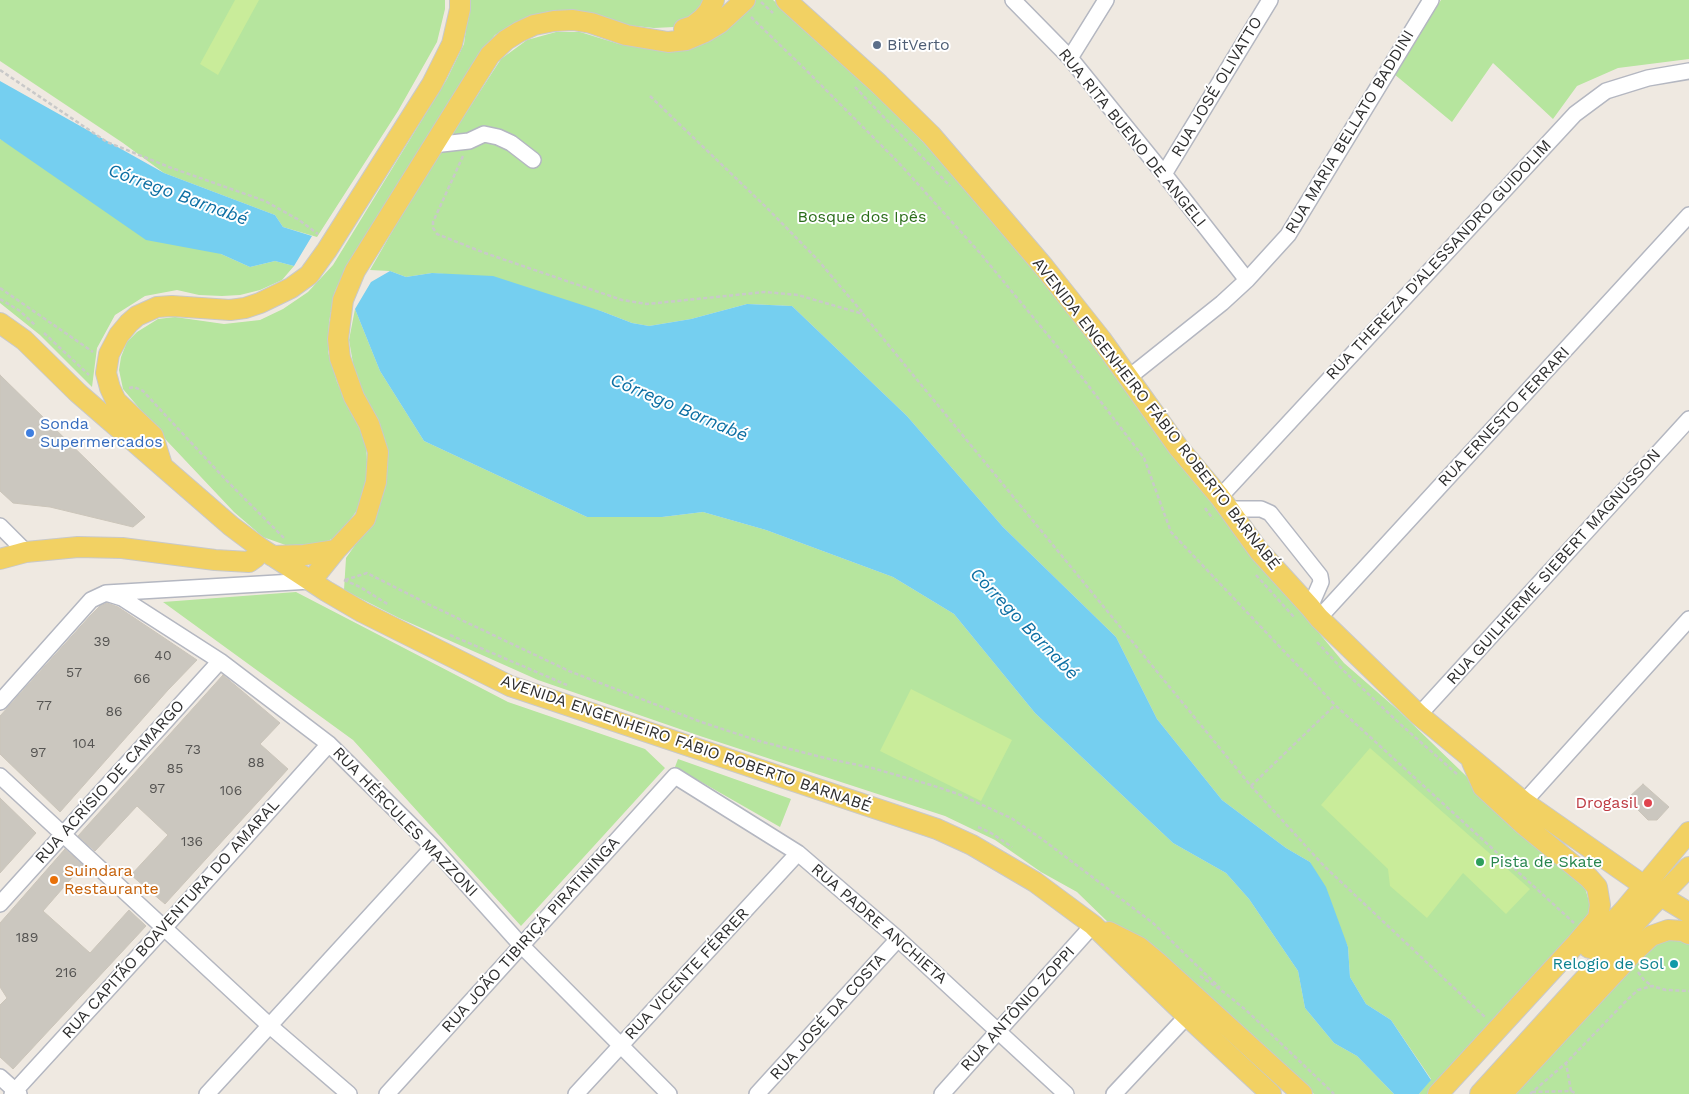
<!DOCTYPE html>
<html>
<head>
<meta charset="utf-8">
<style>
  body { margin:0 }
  canvas { display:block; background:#efe9e1 }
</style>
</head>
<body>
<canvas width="1689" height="1094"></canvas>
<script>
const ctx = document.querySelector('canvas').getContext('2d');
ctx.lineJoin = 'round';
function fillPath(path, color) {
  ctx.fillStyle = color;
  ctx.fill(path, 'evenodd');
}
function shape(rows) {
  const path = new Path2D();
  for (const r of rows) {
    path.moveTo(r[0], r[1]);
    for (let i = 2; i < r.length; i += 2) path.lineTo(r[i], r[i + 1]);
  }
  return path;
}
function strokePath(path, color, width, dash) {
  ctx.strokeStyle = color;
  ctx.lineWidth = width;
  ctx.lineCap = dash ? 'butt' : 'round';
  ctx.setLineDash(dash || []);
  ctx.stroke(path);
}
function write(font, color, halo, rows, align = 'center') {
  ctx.font = font + ' "Work Sans",sans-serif';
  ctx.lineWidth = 4;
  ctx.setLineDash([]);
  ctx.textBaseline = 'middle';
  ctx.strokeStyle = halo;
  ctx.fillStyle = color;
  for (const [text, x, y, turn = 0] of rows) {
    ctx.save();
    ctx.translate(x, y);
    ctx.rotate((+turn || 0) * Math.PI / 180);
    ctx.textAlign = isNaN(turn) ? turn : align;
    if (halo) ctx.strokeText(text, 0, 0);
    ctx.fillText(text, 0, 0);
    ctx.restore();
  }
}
const green = shape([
  [0,0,445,0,445,9,437,42,398,111,317,237,283,227,275,215,164,173,123,143,0,61],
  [470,0,705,0,695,20,674,27,654,28,626,25,603,16,576,11,549,11,519,21,495,35,478,56,353,255,335,291,329,322,328,352,337,382,366,442,368,481,358,509,338,536,315,547,294,548,263,537,234,512,167,441,123,389,119,370,121,357,127,342,137,332,158,319,175,317,224,324,260,320,283,309,308,292,333,265,447,79,464,44],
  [756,0,773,0,810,32,909,127,1042,273,1215,508,1344,663,1399,711,1494,803,1585,888,1591,908,1590,919,1430,1094,1419,1094,1431,1079,1391,1020,1366,1004,1350,977,1348,947,1310,862,1286,848,1222,800,1157,719,1116,637,1003,527,907,416,792,306,747,304,691,319,649,326,632,323,601,311,457,275,432,273,406,277,390,271,370,270,415,192,501,59,527,40,556,32,580,32,619,44,645,48,730,24],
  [1441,0,1689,0,1689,59,1618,68,1577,86,1553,119,1493,63,1452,122,1394,74],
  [0,139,221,254,250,267,275,261,294,266,282,280,260,290,240,295,222,296,199,295,177,290,145,296,115,315,97,348,92,387,40,335,0,303],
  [355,309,380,371,424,441,587,517,662,517,703,512,766,530,893,577,954,614,1035,713,1173,843,1226,873,1249,899,1298,971,1305,1008,1334,1043,1357,1056,1394,1094,1314,1094,1112,926,1077,892,1041,872,995,840,945,816,700,736,538,680,399,618,344,590,346,558,372,521,385,489,388,455,380,424,362,390,354,369,349,340],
  [296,592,508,702,645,749,665,768,521,926,353,740,163,602],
  [678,759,791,799,780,827,675,767],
  [1670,939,1689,939,1689,1094,1508,1094,1616,977,1656,945]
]);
const pitch = shape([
  [235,0,259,0,218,75,200,64],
  [911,689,1012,740,981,801,880,751],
  [1370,748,1530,889,1506,914,1463,873,1427,918,1390,886,1388,869,1321,805]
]);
const water = shape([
  [0,81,164,173,275,215,283,227,312,236,294,266,275,261,250,267,221,254,146,240,0,139],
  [390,271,406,277,432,273,493,276,601,311,632,323,649,326,691,319,747,304,792,306,907,416,1003,527,1116,637,1157,719,1222,800,1286,848,1310,862,1326,887,1348,947,1350,977,1366,1004,1391,1020,1431,1080,1419,1094,1394,1094,1357,1056,1334,1043,1305,1008,1298,971,1249,899,1226,873,1173,843,1035,713,954,614,893,577,766,530,703,512,662,517,587,517,424,441,380,371,355,309,371,282]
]);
const building = shape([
  [0,375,145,517,133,527,50,507,13,503,0,491,0,375],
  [107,603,118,607,197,660,168,690,60,812,0,754,0,716,90,616,100,606,107,603],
  [223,675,280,723,260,744,288,769,165,904,131,875,168,835,137,806,95,851,78,836,223,675],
  [1643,784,1669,807,1657,820,1648,820,1627,799,1643,784],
  [0,798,36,833,0,873,0,798],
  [65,849,83,865,43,911,90,953,129,910,146,926,13,1069,0,1057,0,1005,7,998,0,987,0,923,65,849]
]);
const path = shape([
  [761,2,773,13],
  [751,17,808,72,898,162,980,253,1071,363,1144,458,1171,532,1335,705,1574,923],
  [0,70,107,142,169,167,265,201,299,220,318,234],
  [855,87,950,186],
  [650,96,769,210,817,259,862,312],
  [463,156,433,222,433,228,437,234,482,252,622,300,647,304,765,292,798,295,863,314,1251,786,1324,866,1485,1017],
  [0,288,93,352],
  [0,299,20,311,36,326],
  [44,333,89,375],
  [129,388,134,387,143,391,225,479,284,538],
  [1205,508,1213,519],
  [1256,575,1294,617],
  [344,580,360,587,389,605],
  [345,580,367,573,432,606,569,671,701,722,759,741,825,758,872,768,931,785,958,794,1011,818,1042,839,1153,923,1220,988],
  [450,635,567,685],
  [1317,642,1344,671,1399,723,1458,775],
  [1251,786,1335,705],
  [978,827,991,833,1012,847],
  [1638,972,1644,980,1652,986],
  [1200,976,1225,993,1247,1011,1334,1094],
  [1571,1091,1577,1094],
  [1532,1092,1571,1091,1566,1063],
  [1530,1094,1566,1063,1627,1000,1638,990,1652,986,1666,990,1689,991]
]);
const minor = shape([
  [1013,0,1070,58,1164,174,1247,280],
  [1070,58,1106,0],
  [433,145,469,141,484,134,498,137,511,143,533,160],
  [1164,174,1270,0],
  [1128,378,1222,303,1247,280,1288,235,1431,0],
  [1220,497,1575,114,1606,91,1648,78,1689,71],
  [1229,509,1261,509,1270,513,1320,576,1321,582,1310,607],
  [0,526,26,552],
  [106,593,122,598,220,661,329,744,433,847,521,945,669,1094],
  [1319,618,1689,215],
  [0,702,91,600,106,593,311,581],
  [1419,715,1689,419],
  [0,776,270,1026,349,1094],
  [1524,802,1689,619],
  [0,904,220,661],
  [0,1077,19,1094],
  [12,1094,165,927,329,744],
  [207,1094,433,847],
  [387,1094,675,776,798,853,898,939,1066,1094],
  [576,1094,798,853],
  [757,1094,898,939],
  [942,1094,1093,925],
  [1114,1094,1187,1016]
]);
const major = shape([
  [786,0,879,84,931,135,980,192,1044,267,1101,339,1178,447,1220,497,1259,551,1310,607,1319,618,1419,715,1524,802,1643,885,1689,913],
  [684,29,693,26,703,18,709,11,714,0],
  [0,323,24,340,78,393,231,526,259,547,326,591,362,612,510,686,937,829,972,845,1035,882,1093,925,1187,1016,1271,1094],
  [162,465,153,436,116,401,110,388,106,373,109,354,119,335,129,323,137,316,157,307,172,306,230,310,245,308,260,303,291,288,309,275,327,250,432,84,452,44,460,9,460,0],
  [272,556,304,555,336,550],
  [0,559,26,552,78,547,122,548,215,560,249,562,256,557,259,547],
  [311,581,336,550,365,519,376,482,378,452,369,424,354,397,340,358,338,339,343,300,355,271,490,55,506,40,519,32,534,25,554,21,573,20,591,23,626,35,668,42,686,40,705,32,720,23,745,0],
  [1109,932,1139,947,1157,962,1302,1094],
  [1589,948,1625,909,1689,832],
  [1438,1094,1576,944,1598,918,1600,905,1597,887,1589,878,1523,824,1483,787,1472,762],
  [1480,1094,1650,907,1689,867],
  [1502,1094,1633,953,1651,936,1668,930,1683,931,1689,934]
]);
const markers = [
  [877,45,5,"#5c6f8a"],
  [30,433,5,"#3f7fe0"],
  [1648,803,5,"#e0444e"],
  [1480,862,5,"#2e9e5b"],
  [54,880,5,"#e8710a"],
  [1674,964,5,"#0f9aa8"]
];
const numberNames = [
  ["39",102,642],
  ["40",163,656],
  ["57",74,673],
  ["66",142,679],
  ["77",44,706],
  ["86",114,712],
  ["104",84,744],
  ["73",193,750],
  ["97",38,753],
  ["88",256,763],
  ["85",175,769],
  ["97",157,789],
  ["106",231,791],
  ["136",192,842],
  ["189",27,938],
  ["216",66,973]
];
const serviceNames = [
  ["BitVerto",887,45]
];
const streetNames = [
  ["RUA JOSÉ OLIVATTO",1217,87,-59],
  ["RUA MARIA BELLATO BADDINI",1350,132,-59],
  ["RUA RITA BUENO DE ANGELI",1132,138,51],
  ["RUA THEREZA D'ALESSANDRO GUIDOLIM",1439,260,-47],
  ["AVENIDA ENGENHEIRO FÁBIO ROBERTO BARNABÉ",1156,414,52],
  ["RUA ERNESTO FERRARI",1504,417,-47],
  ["RUA GUILHERME SIEBERT MAGNUSSON",1554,567,-48],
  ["AVENIDA ENGENHEIRO FÁBIO ROBERTO BARNABÉ",686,744,19],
  ["RUA ACRÍSIO DE CAMARGO",110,782,-48],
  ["RUA HÉRCULES MAZZONI",405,822,46],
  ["RUA CAPITÃO BOAVENTURA DO AMARAL",171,919,-48],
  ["RUA PADRE ANCHIETA",879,924,41],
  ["RUA JOÃO TIBIRIÇÁ PIRATININGA",531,935,-48],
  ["RUA VICENTE FÉRRER",687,974,-47],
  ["RUA ANTÔNIO ZOPPI",1018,1009,-48],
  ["RUA JOSÉ DA COSTA",828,1017,-48]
];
const parkNames = [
  ["Bosque dos Ipês",862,217]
];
const shopNames = [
  ["Sonda",40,424],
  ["Supermercados",40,442]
];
const healthNames = [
  ["Drogasil",1638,803]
];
const leisureNames = [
  ["Pista de Skate",1490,862]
];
const foodNames = [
  ["Suindara",64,871],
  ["Restaurante",64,889]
];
const cultureNames = [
  ["Relogio de Sol",1664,964]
];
const waterNames = [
  ["Córrego Barnabé",178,195,20],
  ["Córrego Barnabé",679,408,23],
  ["Córrego Barnabé",1024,624,46]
];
fillPath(green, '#b6e59e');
fillPath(pitch, '#c9ec9a');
fillPath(water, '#75cff0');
fillPath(building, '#cbc7bf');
strokePath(building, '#cbc5ba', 1);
strokePath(minor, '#b4b7c1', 18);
strokePath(major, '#c9c9c9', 22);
strokePath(path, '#c9c9c9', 2.5, [4, 2.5]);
strokePath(minor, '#fff', 15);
strokePath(major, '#f2d163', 20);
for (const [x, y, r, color] of markers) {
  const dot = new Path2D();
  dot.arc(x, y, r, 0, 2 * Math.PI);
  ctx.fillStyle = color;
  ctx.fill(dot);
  strokePath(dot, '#fff', 2);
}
write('14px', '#555452', null, numberNames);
write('16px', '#4e5e75', '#fff', serviceNames, 'left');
write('16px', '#2e2e2e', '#fff', streetNames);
write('16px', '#2c6e1b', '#fff', parkNames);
write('16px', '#366cbe', '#fff', shopNames, 'left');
write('16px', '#be3a42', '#fff', healthNames, 'right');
write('16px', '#27864d', '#fff', leisureNames, 'left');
write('16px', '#c56008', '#fff', foodNames, 'left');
write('16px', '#0d838f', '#fff', cultureNames, 'right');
write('italic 18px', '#0d6fa3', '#fff', waterNames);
</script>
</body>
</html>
